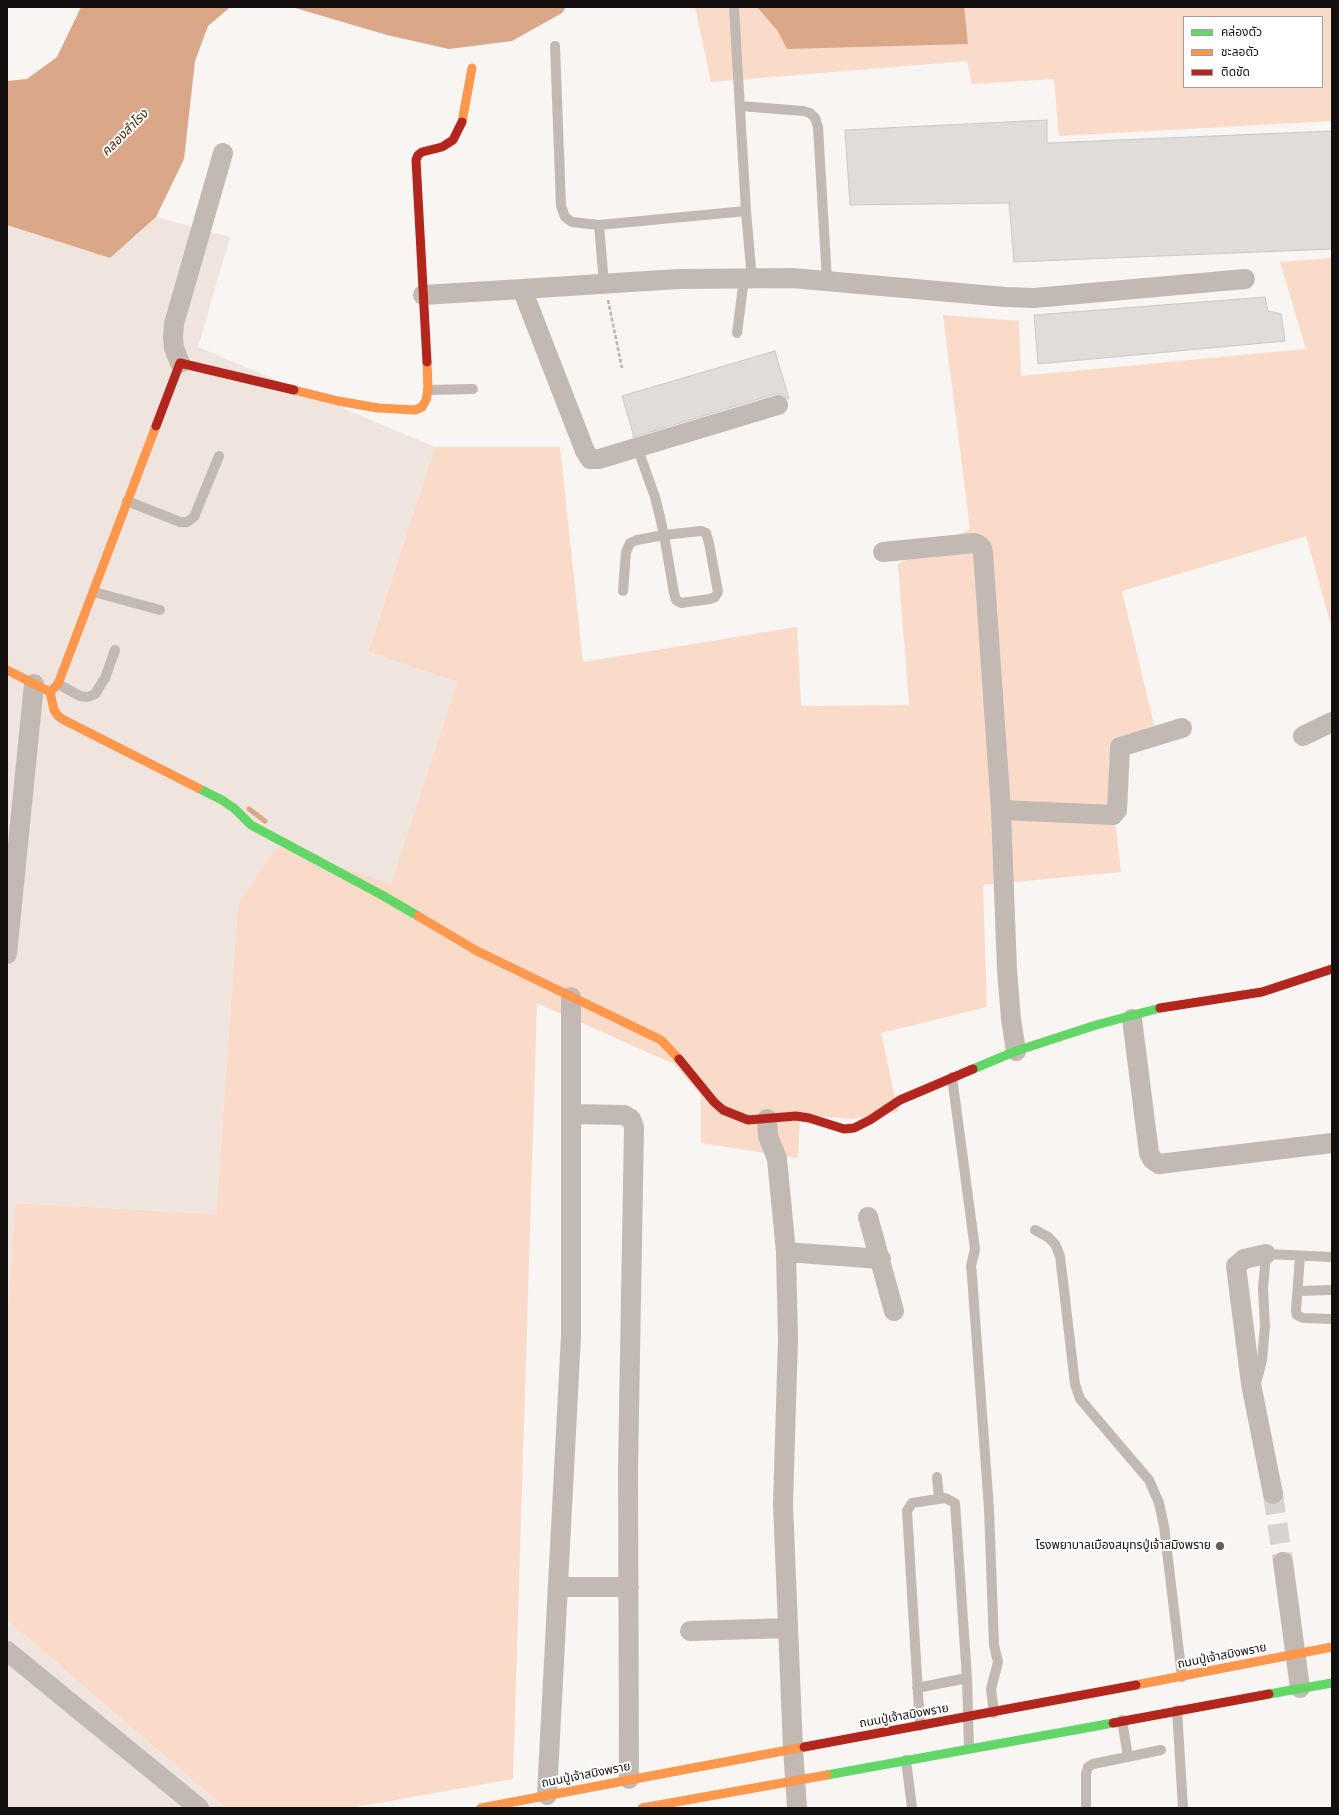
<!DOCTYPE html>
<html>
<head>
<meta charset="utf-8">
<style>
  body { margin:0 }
  #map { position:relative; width:1339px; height:1815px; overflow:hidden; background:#f9f5f2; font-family:"PT Sans Narrow","Noto Sans Thai",sans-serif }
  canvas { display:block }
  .frame { position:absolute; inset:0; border:8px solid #13100f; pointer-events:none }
  .legend { position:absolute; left:1183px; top:16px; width:140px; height:72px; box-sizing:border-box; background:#fff; border:1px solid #a19f9f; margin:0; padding:5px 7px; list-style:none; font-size:12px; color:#13100f }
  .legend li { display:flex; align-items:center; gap:8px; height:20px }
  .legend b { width:20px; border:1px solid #a19f9f }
</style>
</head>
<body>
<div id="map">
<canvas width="1339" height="1815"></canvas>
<div class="frame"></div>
<ul class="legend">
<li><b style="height:5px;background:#63d668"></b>คล่องตัว</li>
<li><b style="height:5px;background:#ff974d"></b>ชะลอตัว</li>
<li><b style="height:5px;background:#b3261e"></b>ติดขัด</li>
</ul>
</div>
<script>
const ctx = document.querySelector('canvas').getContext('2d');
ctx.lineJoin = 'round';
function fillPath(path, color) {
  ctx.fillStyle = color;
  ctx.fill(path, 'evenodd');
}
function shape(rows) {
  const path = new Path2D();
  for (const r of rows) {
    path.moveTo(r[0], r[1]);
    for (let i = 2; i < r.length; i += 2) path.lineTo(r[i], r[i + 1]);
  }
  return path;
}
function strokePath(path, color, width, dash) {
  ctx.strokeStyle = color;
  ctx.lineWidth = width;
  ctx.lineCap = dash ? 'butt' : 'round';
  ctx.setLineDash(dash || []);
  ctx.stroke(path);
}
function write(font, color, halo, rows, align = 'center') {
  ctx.font = font + ' "PT Sans Narrow","Noto Sans Thai",sans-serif';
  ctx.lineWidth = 4;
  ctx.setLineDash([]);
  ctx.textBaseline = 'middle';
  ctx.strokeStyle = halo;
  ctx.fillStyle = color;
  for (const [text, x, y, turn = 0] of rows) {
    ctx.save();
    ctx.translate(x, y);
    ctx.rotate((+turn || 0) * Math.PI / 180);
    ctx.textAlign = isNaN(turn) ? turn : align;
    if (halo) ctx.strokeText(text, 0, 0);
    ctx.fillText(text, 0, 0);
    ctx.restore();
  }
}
const built = shape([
  [156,217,230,237,198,347,435,447,368,652,457,682,391,885,277,846,238,904,216,1214,17,1203,7,1319,7,225,110,258],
  [7,1620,225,1808,7,1808]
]);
const green = shape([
  [695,7,1332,7,1332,121,1059,136,1054,79,972,84,967,61,711,82],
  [1184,17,1322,17,1322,87,1184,87],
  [1332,258,1332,629,1306,536,1122,591,1157,737,1108,762,1121,872,983,885,987,1007,881,1033,898,1112,852,1119,800,1115,798,1158,701,1143,701,1095,674,1064,537,1003,513,1779,351,1808,225,1808,7,1620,7,1319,16,1203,216,1214,238,904,277,846,391,884,457,682,368,652,435,447,560,447,583,662,797,627,801,706,909,705,898,564,970,529,943,315,1019,321,1021,376,1306,349,1280,262]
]);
const water = shape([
  [81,7,242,7,229,8,208,26,195,61,184,159,156,217,110,258,7,225,7,81,27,79,57,57],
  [292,7,566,7,562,13,512,41,449,49,387,35],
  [757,7,964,7,968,44,787,49,777,30]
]);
const stream = shape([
  [249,809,265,821]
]);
const building = shape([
  [1047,120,1047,143,1332,131,1332,249,1014,262,1009,203,850,205,845,130,1047,120],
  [1265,297,1268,311,1281,314,1285,341,1038,364,1034,315,1265,297],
  [775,351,789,399,788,399,781,394,775,394,634,437,622,396,775,351]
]);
const streetTunnel = shape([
  [1273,1494,1283,1562]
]);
const path = shape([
  [608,300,622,368]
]);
const lane = shape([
  [734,7,746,211,752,280],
  [555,46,561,206,565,217,572,222,599,225,604,284],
  [740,106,803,111,810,113,815,118,818,127,827,281],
  [599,225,746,211],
  [737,333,744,279],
  [428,390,473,389],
  [127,501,180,522,187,522,194,517,219,456],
  [623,591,626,552,630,543,637,540,664,535,701,531,706,533,709,543,718,592,715,597,710,599,681,603,676,600,674,593,664,535,660,517,655,497,637,447],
  [94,592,160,610],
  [58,684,80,696,88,697,95,694,105,678,115,650],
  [952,1077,975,1249,971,1266,972,1276,989,1509,994,1645,998,1662,991,1689,994,1713],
  [1035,1230,1048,1237,1055,1244,1060,1256,1075,1384,1080,1399,1149,1480,1159,1503,1164,1526,1182,1677],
  [1300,1256,1296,1311,1297,1315,1303,1318,1332,1319],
  [1298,1291,1332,1290],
  [1256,1384,1262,1360,1265,1326,1263,1288,1266,1254,1332,1257],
  [937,1477,939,1498],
  [917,1688,967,1678],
  [1177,1710,1183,1808],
  [1122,1720,1128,1757],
  [920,1726,907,1511,912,1503,945,1498,955,1503,967,1678,969,1748],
  [906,1760,912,1808],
  [1086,1808,1086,1774,1088,1767,1093,1764,1161,1750]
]);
const street = shape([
  [522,289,678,279,792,278,1005,297,1034,298,1245,279],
  [423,295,522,289,585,451,590,459,599,459,778,405],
  [180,363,174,348,173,337,174,324,223,153],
  [883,552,974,543,979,545,982,548,983,552,1001,810],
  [1303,736,1332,722],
  [7,954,34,684],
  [1132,1019,1149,1153,1152,1159,1159,1164,1332,1143],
  [1016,1051,1011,1019,1007,970,1001,810,1113,815,1117,810,1120,747,1182,728],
  [572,1114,624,1115,631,1119,634,1127,628,1469,629,1779],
  [767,1119,768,1136,777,1159,786,1252],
  [868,1217,894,1311],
  [1266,1254,1244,1259,1236,1266,1251,1384,1273,1494],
  [1283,1562,1300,1688],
  [559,1587,629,1587],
  [690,1631,788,1628],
  [7,1651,199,1808],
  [547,1795,571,1336,571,997],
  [797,1808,793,1749,783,1504,788,1339,786,1252,881,1259]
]);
const fast = shape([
  [198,788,222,800,235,809,251,825,380,894,418,916],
  [973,1069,1016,1051,1096,1025,1160,1008],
  [1269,1694,1332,1683],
  [827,1775,1113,1723]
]);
const slow = shape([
  [462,122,472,68],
  [294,390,338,401,378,408,415,410,422,407,426,400,428,390,427,362],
  [7,670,50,692,58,684,156,426],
  [50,692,54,710,58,716,64,720,198,788],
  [418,916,477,951,661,1040,679,1059],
  [1136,1685,1332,1647],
  [481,1808,804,1747],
  [642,1808,827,1775]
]);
const jam = shape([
  [427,362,416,160,418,155,422,152,442,147,453,140,462,122],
  [156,426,180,363,294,390],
  [1160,1008,1262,992,1332,969],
  [679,1059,714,1102,723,1110,748,1120,796,1116,809,1118,844,1129,854,1128,870,1120,900,1100,973,1069],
  [1113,1723,1269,1694],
  [804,1747,1136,1685]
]);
const markers = [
  [1220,1546,5,"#64605e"]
];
const poiNames = [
  ["โรงพยาบาลเมืองสมุทรปู่เจ้าสมิงพราย",1211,1546]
];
const streetNames = [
  ["ถนนปู่เจ้าสมิงพราย",1222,1656,-11],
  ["ถนนปู่เจ้าสมิงพราย",904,1716,-10],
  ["ถนนปู่เจ้าสมิงพราย",586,1775,-11]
];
const waterNames = [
  ["คลองสำโรง",125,133,-45]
];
fillPath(built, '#efe4de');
fillPath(green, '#fadbca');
fillPath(water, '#daa789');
strokePath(stream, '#daa789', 5);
fillPath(building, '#dfdcd9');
strokePath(building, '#ccc8c7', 1);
strokePath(streetTunnel, '#d6d3d0', 20, [20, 10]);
strokePath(path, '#bbb4b1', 2.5, [4, 2]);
strokePath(lane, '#c2b9b3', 10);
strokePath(street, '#c2b9b3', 20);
strokePath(fast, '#63d668', 9);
strokePath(slow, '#ff974d', 9);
strokePath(jam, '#b3261e', 9);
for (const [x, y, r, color] of markers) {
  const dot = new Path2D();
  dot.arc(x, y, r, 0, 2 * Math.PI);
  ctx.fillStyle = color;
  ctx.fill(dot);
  strokePath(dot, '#fff', 1.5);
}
write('12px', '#13100f', '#fff', poiNames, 'right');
write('12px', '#13100f', '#fff', streetNames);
write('italic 13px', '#491c00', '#fff', waterNames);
</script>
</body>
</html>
